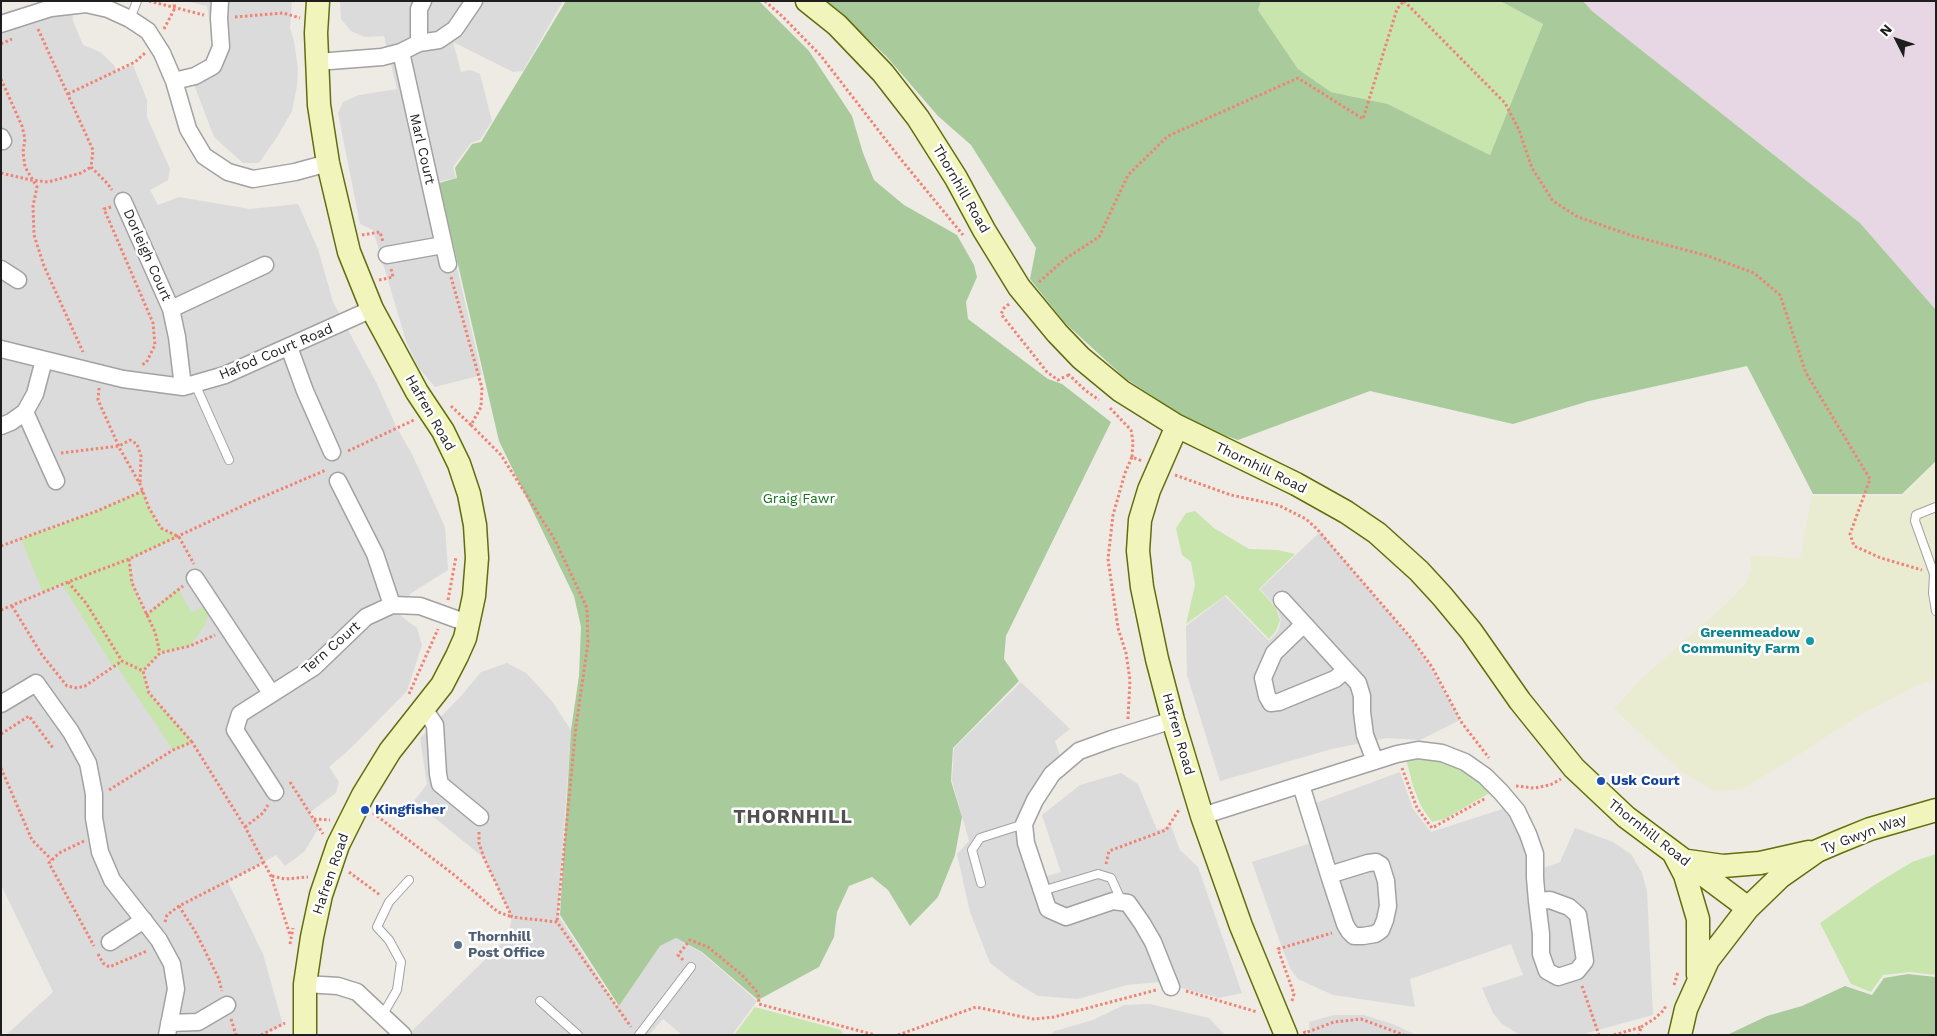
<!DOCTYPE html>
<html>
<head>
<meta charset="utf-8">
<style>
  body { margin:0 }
  #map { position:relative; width:1937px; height:1036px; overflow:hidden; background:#eeebe5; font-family:"Work Sans",sans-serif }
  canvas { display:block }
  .frame { position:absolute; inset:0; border:2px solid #1e1e1e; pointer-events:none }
  .north { position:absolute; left:1872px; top:15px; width:50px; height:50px; -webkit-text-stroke:4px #fff; paint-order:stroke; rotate:311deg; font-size:14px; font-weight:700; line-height:20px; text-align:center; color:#1e1e1e }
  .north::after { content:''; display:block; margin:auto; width:18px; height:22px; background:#1e1e1e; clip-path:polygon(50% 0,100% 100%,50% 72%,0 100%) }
</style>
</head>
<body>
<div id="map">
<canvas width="1937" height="1036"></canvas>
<div class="frame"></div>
<div class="north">N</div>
</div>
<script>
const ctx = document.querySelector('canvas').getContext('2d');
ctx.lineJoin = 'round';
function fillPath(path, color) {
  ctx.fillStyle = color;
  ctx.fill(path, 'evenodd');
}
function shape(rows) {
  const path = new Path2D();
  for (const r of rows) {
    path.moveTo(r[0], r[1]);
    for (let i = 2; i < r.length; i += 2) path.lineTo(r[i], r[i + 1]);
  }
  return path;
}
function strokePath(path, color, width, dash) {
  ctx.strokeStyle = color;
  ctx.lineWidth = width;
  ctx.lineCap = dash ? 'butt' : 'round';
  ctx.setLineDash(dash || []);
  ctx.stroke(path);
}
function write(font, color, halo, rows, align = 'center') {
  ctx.font = font + ' "Work Sans",sans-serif';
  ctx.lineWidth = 5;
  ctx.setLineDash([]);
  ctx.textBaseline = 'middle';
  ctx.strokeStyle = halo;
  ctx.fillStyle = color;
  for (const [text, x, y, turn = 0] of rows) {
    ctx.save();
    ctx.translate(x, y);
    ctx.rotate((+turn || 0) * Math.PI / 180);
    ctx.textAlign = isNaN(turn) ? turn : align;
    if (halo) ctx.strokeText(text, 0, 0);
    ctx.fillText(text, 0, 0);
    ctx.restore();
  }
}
const residential = shape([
  [43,1,71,1,73,21,83,45,100,52,114,65,117,72,133,65,147,100,147,117,170,169,168,180,150,190,158,205,179,197,250,209,298,204,318,249,333,302,376,382,397,428,413,456,445,527,448,570,410,594,400,615,417,628,422,645,407,691,351,748,329,767,339,782,336,793,309,813,319,827,305,851,285,866,276,855,228,882,263,954,283,1025,267,1033,268,1035,6,1035,53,992,1,885,1,18],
  [185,1,292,1,290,28,294,41,298,68,297,86,292,111,277,137,259,163,243,163,214,137,188,69,200,66,211,54,212,36,207,6],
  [340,1,563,1,523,71,513,72,453,42,461,72,470,70,480,74,492,121,480,140,471,143,453,167,456,178,437,182,482,375,435,387,418,367,406,341,373,230,360,224,338,113,343,102,359,95,397,89,384,36,365,37,351,31,341,19],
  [1320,532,1411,639,1431,668,1460,720,1420,740,1387,738,1332,749,1220,781,1187,675,1186,626,1225,596,1269,641,1278,631,1281,620,1277,608,1260,589],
  [507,663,526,673,551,700,571,730,558,915,618,1007,660,946,676,938,702,953,757,1001,732,1035,682,1035,663,1019,649,1035,408,1035,508,937,512,917,484,858,414,801,427,784,420,738,461,696,481,672],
  [1021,682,1070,729,1055,741,1064,768,1037,809,1033,826,1036,847,1047,876,1061,872,1042,815,1080,785,1121,773,1138,784,1157,830,1171,826,1180,850,1198,867,1242,993,1219,998,1159,982,1127,985,1078,999,1038,996,1012,980,990,963,970,912,957,854,969,841,952,781,954,748],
  [1400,772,1413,809,1431,832,1518,804,1541,869,1560,862,1575,828,1613,842,1631,854,1642,873,1647,891,1653,1015,1587,1033,1587,1035,1520,1035,1502,1024,1493,1013,1482,988,1523,975,1511,944,1410,979,1415,1007,1333,995,1298,979,1290,968,1281,945,1252,862,1324,839,1313,804],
  [1150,1004,1209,1018,1225,1035,1050,1035,1055,1031,1093,1020,1124,1005],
  [1334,1015,1364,1015,1395,1025,1416,1035,1310,1035,1309,1022]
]);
const industrial = shape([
  [1583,1,1936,1,1936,310,1860,223,1592,11]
]);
const farmland = shape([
  [1936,463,1936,679,1918,685,1860,715,1800,754,1741,790,1714,791,1681,771,1614,709,1639,681,1728,602,1746,583,1752,569,1750,555,1800,558,1812,496,1903,496]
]);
const grass = shape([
  [1261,1,1500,1,1543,24,1490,155,1388,104,1331,92,1298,69,1258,10],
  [143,491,149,508,161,528,179,537,130,559,132,583,146,615,178,588,191,612,204,607,209,611,205,625,190,646,160,653,143,671,149,693,192,742,173,750,116,665,113,667,62,584,43,593,21,539,97,511],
  [1195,511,1214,528,1249,549,1278,550,1295,554,1259,589,1276,608,1280,620,1276,631,1269,639,1226,595,1186,624,1195,585,1191,562,1182,555,1176,528,1186,513],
  [1423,758,1441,760,1463,769,1491,792,1445,819,1432,822,1421,806,1413,786,1406,759],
  [1936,854,1936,975,1910,972,1883,975,1871,992,1851,984,1820,923,1876,884,1912,862],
  [755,1007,841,1030,843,1035,734,1035]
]);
const forest = shape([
  [566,1,759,1,809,51,852,116,863,153,874,180,904,205,957,235,974,265,977,277,966,302,968,319,1048,379,1062,384,1111,422,1006,636,1004,659,1019,681,953,748,951,781,962,817,955,855,938,897,910,926,888,890,872,877,849,886,837,912,834,937,819,967,758,1000,702,952,676,938,660,946,619,1006,560,915,571,730,579,676,581,627,574,596,499,441,439,183,457,178,455,168,472,144,481,142],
  [827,1,1261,1,1258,10,1298,69,1331,92,1388,104,1490,155,1543,24,1500,1,1583,1,1592,11,1860,223,1936,310,1936,461,1902,494,1813,494,1747,366,1589,401,1513,424,1370,391,1238,440,1198,426,1125,378,1064,322,1030,279,1036,248,971,145,938,116,886,56],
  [1908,974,1936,977,1936,1035,1727,1035,1767,1016,1802,1006,1845,986,1872,995,1884,978]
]);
const path = shape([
  [149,1,204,15],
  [765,1,783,17,821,56,899,157,963,235],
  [1404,1,1505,103,1519,130,1532,168,1553,201,1578,217,1633,236,1708,256,1754,273,1780,295,1806,373,1870,479,1850,534,1854,546,1881,558,1922,570],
  [235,17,283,13,300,18],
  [38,29,93,150,91,167,107,183,112,190],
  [164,29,175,8,173,1],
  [1,44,12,39],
  [1,79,22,126,25,139,23,152,25,167,37,187,33,206,34,235,44,266,83,352],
  [68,94,135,62,145,53],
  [1,173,31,180,48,182,81,173,91,167],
  [111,207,104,209,153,323,155,345,146,363,141,365],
  [362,235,380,232,383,242],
  [379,280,393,277,391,269],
  [1039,282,1065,259,1099,237,1128,175,1168,136,1298,78,1363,119,1397,9,1404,1],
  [1009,304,1004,308,1001,314,1047,372,1058,380,1069,375],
  [1068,374,1085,390,1099,400],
  [99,388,98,400,120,449,140,484,149,508,161,528,179,537,194,564],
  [451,406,471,425,481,407,482,388,451,277],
  [1110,408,1131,430,1133,442,1132,457],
  [471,425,501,455,555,540,587,608,588,643,576,726,557,922],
  [348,451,414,420],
  [61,453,119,446,130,440,137,444,141,456,140,483],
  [1175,475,1231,495,1278,505,1306,519,1317,529,1411,638,1432,667,1462,723,1489,758],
  [1,546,97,511,143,491],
  [129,559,132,583,155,632,160,653],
  [68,582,86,603,122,661,143,671],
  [448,600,456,557],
  [12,606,42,655,67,686,77,688,85,686,122,661],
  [1,610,68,582,129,559,251,502,326,470],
  [146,615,183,586],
  [409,694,438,629],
  [1128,719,1130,680,1126,653,1118,628,1108,559,1113,515,1125,473,1132,457,1142,461],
  [1,734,29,716,53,748],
  [192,742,149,693,143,671,160,653,190,646,215,635],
  [1,768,32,840,52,860],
  [1402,768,1417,808,1432,828,1486,798],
  [290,782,323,834],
  [1516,786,1534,788,1550,785,1561,779],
  [109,790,173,750,192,742,245,827,271,876,290,935],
  [373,813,453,874,498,912,512,917],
  [314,819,330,820],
  [245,827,263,813,268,805],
  [479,832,479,843,484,858,512,917,557,922,631,1027],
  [84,841,59,853,49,863,94,946],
  [1106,864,1109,851,1166,830,1180,808],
  [349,872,380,895],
  [272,876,285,879,308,877],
  [179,906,196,933,218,977,222,991],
  [165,922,167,915,179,906,263,863],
  [290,944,293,928],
  [98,954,103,963,109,967,147,951],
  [683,960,678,955,690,940,708,947,742,975,758,993,759,1004,875,1035],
  [1674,985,1678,972],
  [1582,986,1599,1035],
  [1186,991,1257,1012],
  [1292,1001,1294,994,1278,949,1332,933],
  [231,1019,236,1035],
  [1641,1027,1654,1019,1664,1010,1666,1005],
  [1304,1031,1305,1033,1334,1022,1361,1019,1404,1035],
  [261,1035,285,1023],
  [898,1035,976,1007,1033,1019,1054,1017,1156,990],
  [1614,1035,1641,1027,1639,1035]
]);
const lane = shape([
  [130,19,137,1],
  [195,384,229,460],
  [1936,507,1916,515,1915,521,1934,574,1933,593,1936,611],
  [981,883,972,850,980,838,1024,824],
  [1042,891,1098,874,1111,878,1122,902],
  [540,1001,578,1035],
  [382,1016,397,990,401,962,389,940,377,927,389,902,409,880],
  [639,1035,691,967]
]);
const street = shape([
  [1,24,51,8,86,4,108,9,130,19,148,31,162,53,174,81,188,129,204,156,228,172,253,179,295,172,328,163],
  [419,43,419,9,423,1],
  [401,52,419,43,439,40,455,29,474,1],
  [317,62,382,57,401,52,448,264],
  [174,81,195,76,213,66,221,47,219,18,220,1],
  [1,137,3,141],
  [123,201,171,309,177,337,183,387],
  [387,255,443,245],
  [1,269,18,280],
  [171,309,265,265],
  [289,347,305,391,332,452],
  [1,349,123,379,183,387,225,375,372,309],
  [25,412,56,481],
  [1,426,11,422,25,412,35,394,44,360],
  [338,481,375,554,392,605],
  [195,578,271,693],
  [1282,600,1304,624],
  [1346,670,1335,679,1279,702,1271,703,1267,696,1263,678,1274,653,1304,624,1346,670,1358,683,1362,696,1362,712,1365,735,1375,761],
  [1,704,36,683,71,732,88,763,94,794,94,818,100,852,112,880,159,940,172,964,176,989,167,1035],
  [424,709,435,725,438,774,440,784,480,817],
  [1301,785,1329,875,1345,924,1349,931,1354,936,1363,936,1375,934,1381,930,1385,920,1388,906,1386,881,1381,865,1376,862,1368,863,1329,875],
  [275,792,235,730,240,714,314,667,366,617,392,605,420,606,467,623],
  [1202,816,1397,754,1418,750,1442,753,1465,762,1485,776,1501,792,1517,811,1528,834,1535,854,1535,878,1537,901,1541,934,1541,954,1547,971,1558,977,1577,971,1585,961,1578,915,1569,907,1550,900,1537,901],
  [110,942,144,920],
  [305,984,338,986,357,992,403,1035],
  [1171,987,1153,942,1142,923,1128,903,1113,901,1066,917,1048,909,1026,843,1024,824,1035,800,1052,774,1079,751,1112,739,1173,720],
  [169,1023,198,1022,227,1005]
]);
const secondary = shape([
  [807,1,837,25,883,73,918,118,956,178,984,230,1019,287,1057,333,1081,358,1121,391,1177,426,1296,484,1346,512,1377,533,1419,571,1442,596,1471,631,1520,701,1574,768,1626,817,1748,908],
  [1177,426,1149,490,1140,520,1138,551,1142,587,1157,659,1173,720,1202,816,1241,926,1286,1035],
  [1674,854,1685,875,1698,919,1698,975],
  [1688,861,1723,866,1760,863,1809,852],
  [305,1035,305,984,312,937,321,895,338,845,363,795,390,751,442,685,457,656,465,638,474,596,477,558,475,525,469,494,459,464,443,431,417,392,372,309,349,252,328,163,319,105,316,33,318,1],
  [1680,1035,1686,1009,1708,960,1748,908,1780,877,1817,851,1838,842,1870,829,1936,810]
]);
const markers = [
  [1810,641,5,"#0f9aa8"],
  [1601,781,5,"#1a4fb4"],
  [365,810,5,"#1a4fb4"],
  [458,945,5,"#5c6f8a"]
];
const streetNames = [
  ["Marl Court",422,149,77],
  ["Thornhill Road",961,189,60],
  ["Dorleigh Court",147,255,66],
  ["Hafod Court Road",276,352,-23],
  ["Hafren Road",430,413,60],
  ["Thornhill Road",1261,468,26],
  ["Tern Court",331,648,-41],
  ["Hafren Road",1178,734,74],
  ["Thornhill Road",1649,833,38],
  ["Ty Gwyn Way",1864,834,-20],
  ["Hafren Road",331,874,-71]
];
const parkNames = [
  ["Graig Fawr",799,499]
];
const cultureNames = [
  ["Greenmeadow",1800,633],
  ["Community Farm",1800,649]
];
const transitNames = [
  ["Usk Court",1611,781],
  ["Kingfisher",375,810]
];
const serviceNames = [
  ["Thornhill",468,937],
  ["Post Office",468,953]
];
const districtNames = [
  ["THORNHILL",793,817]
];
fillPath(residential, '#dcdbdb');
fillPath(industrial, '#e7d7e4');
fillPath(farmland, '#e9ecd1');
fillPath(grass, '#c8e5ae');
fillPath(forest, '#a9cb9c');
strokePath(lane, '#a2a2a2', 10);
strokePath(street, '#a2a2a2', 19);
strokePath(secondary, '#616e0c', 25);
strokePath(path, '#f08374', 3, [2.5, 2.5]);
strokePath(lane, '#fff', 8);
strokePath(street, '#fff', 16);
strokePath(secondary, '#f1f5bc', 22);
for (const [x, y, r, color] of markers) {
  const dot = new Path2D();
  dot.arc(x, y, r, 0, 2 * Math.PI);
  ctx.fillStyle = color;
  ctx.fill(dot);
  strokePath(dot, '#fff', 2);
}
write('14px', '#1e1e1e', '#fff', streetNames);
write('14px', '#13751d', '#fff', parkNames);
write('bold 14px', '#0d838f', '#fff', cultureNames, 'right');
write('bold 14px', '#164399', '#fff', transitNames, 'left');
write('bold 14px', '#4e5e75', '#fff', serviceNames, 'left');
ctx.letterSpacing = '1px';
write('bold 19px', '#515151', '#fff', districtNames);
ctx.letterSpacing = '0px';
</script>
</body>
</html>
